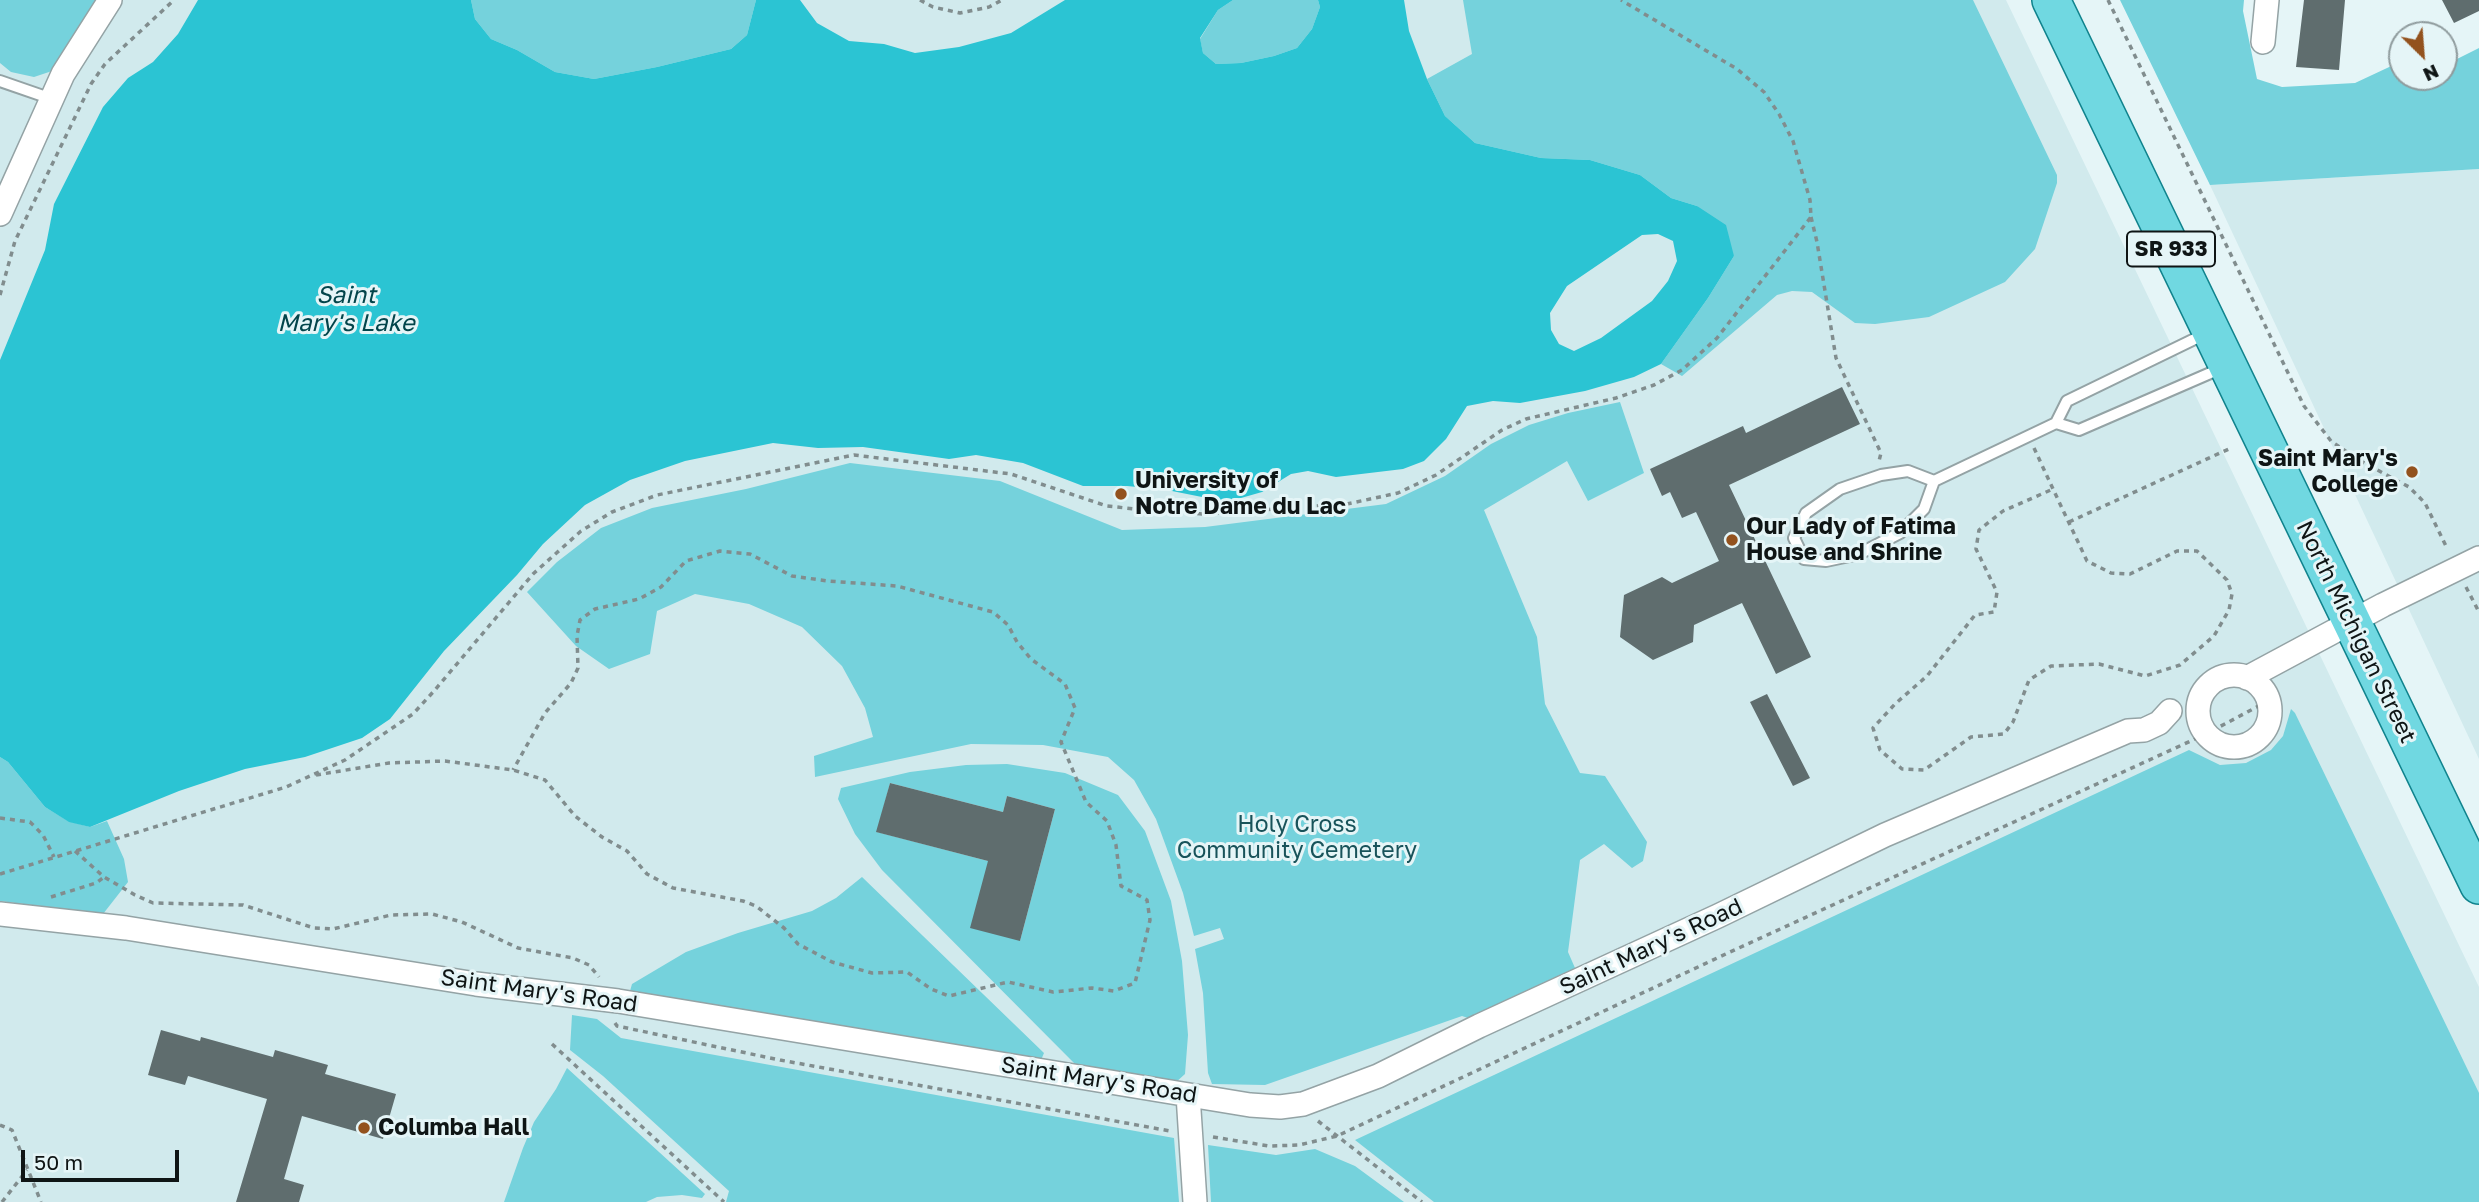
<!DOCTYPE html>
<html>
<head>
<meta charset="utf-8">
<style>
  body { margin:0 }
  #map { position:relative; width:2479px; height:1202px; overflow:hidden; background:#e5f5f7; font-family:"Golos Text",sans-serif }
  canvas { display:block }
  .north { position:absolute; left:2388px; top:21px; width:70px; height:70px; box-sizing:border-box; background:#e5f5f7; border:2px solid #8f9b9d; border-radius:50%; rotate:155deg; font-size:19px; font-weight:700; line-height:28px; text-align:center; color:#0f1515 }
  .north::after { content:''; display:block; margin:auto; width:24px; height:32px; background:#93521e; clip-path:polygon(50% 0,100% 100%,50% 72%,0 100%) }
  .scale { position:absolute; left:21px; top:1150px; width:158px; height:32px; box-sizing:border-box; border:4px solid #0f1515; border-top:0; padding-left:9px; font-size:21px; line-height:24px; white-space:nowrap; color:#0f1515; -webkit-text-stroke:5px #e5f5f7; paint-order:stroke }
</style>
</head>
<body>
<div id="map">
<canvas width="2479" height="1202"></canvas>
<div class="north">N</div>
<div class="scale">50 m</div>
</div>
<script>
const ctx = document.querySelector('canvas').getContext('2d');
ctx.lineJoin = 'round';
function fillPath(path, color) {
  ctx.fillStyle = color;
  ctx.fill(path, 'evenodd');
}
function shape(rows) {
  const path = new Path2D();
  for (const r of rows) {
    if (r.length === 3) {
      path.moveTo(r[0] + r[2], r[1]);
      path.arc(r[0], r[1], r[2], 0, 2 * Math.PI);
      continue;
    }
    path.moveTo(r[0], r[1]);
    for (let i = 2; i < r.length; i += 2) path.lineTo(r[i], r[i + 1]);
  }
  return path;
}
function strokePath(path, color, width, dash) {
  ctx.strokeStyle = color;
  ctx.lineWidth = width;
  ctx.lineCap = dash ? 'butt' : 'round';
  ctx.setLineDash(dash || []);
  ctx.stroke(path);
}
function write(font, color, halo, rows, align = 'center') {
  ctx.font = font + ' "Golos Text",sans-serif';
  ctx.lineWidth = 6;
  ctx.setLineDash([]);
  ctx.textBaseline = 'middle';
  ctx.strokeStyle = halo;
  ctx.fillStyle = color;
  for (const [text, x, y, turn = 0] of rows) {
    ctx.save();
    ctx.translate(x, y);
    ctx.rotate((+turn || 0) * Math.PI / 180);
    ctx.textAlign = isNaN(turn) ? turn : align;
    if (halo) ctx.strokeText(text, 0, 0);
    ctx.fillText(text, 0, 0);
    ctx.restore();
  }
}
const built = shape([
  [0,0,2006,0,2479,987,2479,1202,0,1202],
  [2479,169,2479,759,2210,185]
]);
const green = shape([
  [0,0,98,0,52,71,34,77,11,72,0,63],
  [471,0,756,0,747,35,731,49,657,67,594,79,555,72,517,50,491,39,475,19],
  [1233,0,1318,0,1320,7,1312,29,1297,48,1274,56,1241,63,1216,64,1203,53,1200,39,1218,10],
  [1463,0,1973,0,2057,175,2057,183,2035,249,2005,282,1929,317,1875,324,1855,323,1812,292,1792,291,1777,295,1682,376,1661,364,1708,298,1734,256,1697,206,1671,198,1640,175,1590,160,1541,158,1475,143,1445,116,1427,79,1472,54],
  [2120,0,2244,0,2243,11,2257,79,2282,87,2355,83,2402,61,2402,77,2444,77,2444,59,2455,60,2479,48,2479,169,2210,185],
  [1620,402,1644,473,1588,501,1567,461,1484,510,1537,637,1545,704,1580,773,1605,776,1647,842,1643,861,1632,868,1604,844,1580,860,1568,952,1575,968,1468,1018,1462,1016,1265,1085,1212,1084,1208,1073,1203,993,1195,949,1224,939,1220,928,1194,936,1183,893,1156,819,1134,780,1108,757,1043,745,971,744,815,777,814,756,873,737,865,708,842,666,802,627,749,604,695,594,657,611,650,654,609,669,576,646,527,592,557,562,601,528,652,508,746,489,850,463,1000,481,1122,530,1205,527,1386,504,1445,476,1491,444,1529,425,1568,413],
  [2291,709,2295,713,2479,1093,2479,1202,1434,1202,1355,1140,2189,750,2220,765,2246,763,2271,750,2283,736],
  [0,757,8,762,45,807,68,821,90,827,107,821,124,859,128,882,103,914,0,901],
  [1007,764,1065,773,1118,795,1145,831,1171,901,1182,961,1188,1035,1185,1074,1175,1083,1075,1064,882,870,855,834,838,799,841,788,910,772,966,765],
  [890,783,1003,812,1007,796,1055,809,1020,941,988,861,877,832],
  [862,877,1044,1053,1041,1060,647,997,630,991,632,984,686,952,738,933,812,911,836,898],
  [572,1015,597,1019,621,1038,1174,1138,1179,1202,726,1202,729,1191,603,1076,570,1050],
  [567,1068,705,1194,702,1198,682,1195,657,1197,646,1202,504,1202,523,1148,534,1122,556,1089],
  [1208,1145,1276,1155,1315,1149,1355,1166,1404,1202,1211,1202]
]);
const water = shape([
  [198,0,471,0,475,19,491,39,517,50,555,72,594,79,657,67,731,49,747,35,756,0,800,0,817,23,849,41,884,44,915,53,959,47,1011,33,1065,0,1233,0,1218,10,1200,38,1203,53,1216,64,1241,63,1274,56,1297,48,1312,29,1320,7,1318,0,1404,0,1409,31,1427,79,1445,116,1475,143,1541,158,1590,160,1640,175,1671,198,1697,206,1726,225,1734,256,1708,298,1661,364,1634,377,1585,391,1520,403,1493,401,1467,406,1446,439,1424,461,1403,469,1336,477,1308,471,1291,474,1262,492,1227,502,1167,490,1127,486,1083,486,1023,463,976,455,949,459,863,447,818,448,773,443,685,461,630,480,585,505,543,544,517,575,444,651,390,719,362,738,305,757,245,769,179,791,90,827,69,822,45,807,8,762,0,757,0,360,45,250,54,204,103,107,128,78,153,62,178,34],
  [1658,234,1673,241,1677,261,1668,281,1652,301,1601,338,1574,351,1559,344,1551,330,1550,313,1567,286,1642,235]
]);
const building = shape([
  [2304,0,2345,0,2339,70,2296,67],
  [2442,0,2479,0,2479,11,2454,23],
  [1842,387,1860,424,1729,485,1811,657,1776,674,1742,603,1694,625,1693,642,1653,660,1620,637,1624,595,1662,577,1672,583,1719,561,1696,512,1682,518,1670,492,1662,496,1650,469,1743,426,1746,433],
  [1767,694,1810,778,1793,786,1750,702],
  [890,783,1003,812,1007,796,1055,809,1020,941,970,928,988,861,876,832],
  [161,1030,200,1041,201,1037,273,1057,275,1050,328,1065,325,1074,396,1094,383,1139,302,1116,284,1179,304,1185,299,1202,236,1202,267,1099,188,1076,185,1085,148,1075]
]);
const path = shape([
  [920,0,933,7,960,13,989,7,1002,0],
  [2108,0,2304,406,2331,441,2357,459,2409,487,2425,503,2447,548],
  [1811,217,1817,242,1836,358,1881,453,1879,461],
  [0,295,15,241,91,84,105,64,174,0],
  [2034,448,2053,489,2087,561,2111,573,2130,574,2177,551,2197,551,2227,580,2232,594,2229,610,2214,636,2180,665,2145,676,2099,664,2051,666,2029,680,2013,722,2004,734,1971,737,1924,770,1902,769,1880,750,1873,728,1895,704,1927,676,1975,615,1994,612,1997,592,1976,549,1979,530,2003,511,2053,489],
  [2069,522,2231,448],
  [2466,587,2479,612],
  [316,775,389,763,445,761,513,770,545,780,575,816,602,837,627,851,647,874,673,888,743,901,756,906,784,928,798,944,832,962,872,973,907,972,931,989,949,996,1008,982,1053,992,1092,988,1114,991,1135,983,1150,920,1147,900,1121,886,1116,845,1107,821,1086,802,1061,742,1075,708,1065,684,1031,659,1017,642,1008,625,993,612,897,586,828,581,792,576,750,554,720,551,686,561,661,587,639,599,595,609,580,620,577,636,578,668,571,683,545,713,513,770],
  [0,818,30,822,43,835,54,857],
  [75,851,104,877,135,895,153,903,243,905,314,928,333,929,391,915,432,914,462,922,518,948,573,958,589,965,599,977],
  [0,874,286,787,345,760,413,714,434,691,533,574,581,531,612,512,657,495,854,455,1011,474,1107,506,1154,511,1204,514,1347,504,1398,493,1436,475,1502,430,1526,419,1616,398,1654,385,1682,370,1717,338,1811,217,1810,200,1793,141,1779,114,1764,92,1737,69,1621,0],
  [51,897,96,883,104,877],
  [615,1023,617,1026,780,1060,1170,1131],
  [552,1044,724,1202],
  [1318,1121,1422,1202],
  [0,1125,12,1130,41,1202],
  [1213,1137,1269,1146,1299,1145,1337,1136,1730,952,2206,734,2268,701],
  [2,1202,27,1170]
]);
const service = shape([
  [0,81,52,99],
  [2056,423,2079,430,2222,368],
  [1934,481,1924,509,1900,533,1859,554,1826,561,1804,559,1794,538,1806,513,1840,489,1881,475,1908,471,1934,481,2056,423,2067,401,2207,333]
]);
const minor = shape([
  [2263,42,2267,0],
  [0,214,63,74,110,0],
  [2234,711,36],
  [2247,678,2383,605,2479,558],
  [0,914,126,928,476,984,618,1001,1250,1105,1280,1107,1303,1104,1378,1076,1479,1026,1718,916,1885,835,2128,731,2144,730,2159,723,2170,711],
  [1188,1095,1195,1202]
]);
const primary = shape([
  [2051,0,2479,885]
]);
const markers = [
  [2412,472,7,"#93521e"],
  [1121,494,7,"#93521e"],
  [1732,540,7,"#93521e"],
  [364,1128,7,"#93521e"]
];
const shields = [
  [2171,249,88]
];
const shieldNames = [
  ["SR 933",2171,249]
];
const poiNames = [
  ["Saint Mary's",2398,459,"right"],
  ["College",2398,485,"right"],
  ["University of",1135,481],
  ["Notre Dame du Lac",1135,507],
  ["Our Lady of Fatima",1746,527],
  ["House and Shrine",1746,553],
  ["Columba Hall",378,1128]
];
const streetNames = [
  ["North Michigan Street",2356,632,64],
  ["Saint Mary's Road",1651,947,-25],
  ["Saint Mary's Road",539,991,8],
  ["Saint Mary's Road",1099,1080,9]
];
const parkNames = [
  ["Holy Cross",1297,825],
  ["Community Cemetery",1297,851]
];
const waterNames = [
  ["Saint",346,295],
  ["Mary's Lake",346,323]
];
fillPath(built, '#d1eaed');
fillPath(green, '#75d2dc');
fillPath(water, '#2bc4d3');
fillPath(building, '#5f6d6e');
strokePath(service, '#94a3a5', 14);
strokePath(minor, '#94a3a5', 26);
strokePath(primary, '#10838d', 40);
strokePath(path, '#818d8e', 3.5, [5, 5]);
strokePath(service, '#fff', 10);
strokePath(minor, '#fff', 23);
strokePath(primary, '#70d8e1', 37);
for (const [x, y, r, color] of markers) {
  const dot = new Path2D();
  dot.arc(x, y, r, 0, 2 * Math.PI);
  ctx.fillStyle = color;
  ctx.fill(dot);
  strokePath(dot, '#e5f5f7', 2.5);
}
for (const [x, y, w] of shields) {
  const box = new Path2D();
  box.roundRect(x - w / 2, y - 17.5, w, 35, 5);
  ctx.fillStyle = '#e5f5f7';
  ctx.fill(box);
  strokePath(box, '#0f1515', 2);
}
write('bold 21px', '#0f1515', null, shieldNames);
write('bold 23px', '#0f1515', '#e5f5f7', poiNames, 'left');
write('23px', '#0f1515', '#e5f5f7', streetNames);
write('23px', '#18535a', '#e5f5f7', parkNames);
write('italic 24px', '#02454b', '#e5f5f7', waterNames);
</script>
</body>
</html>
